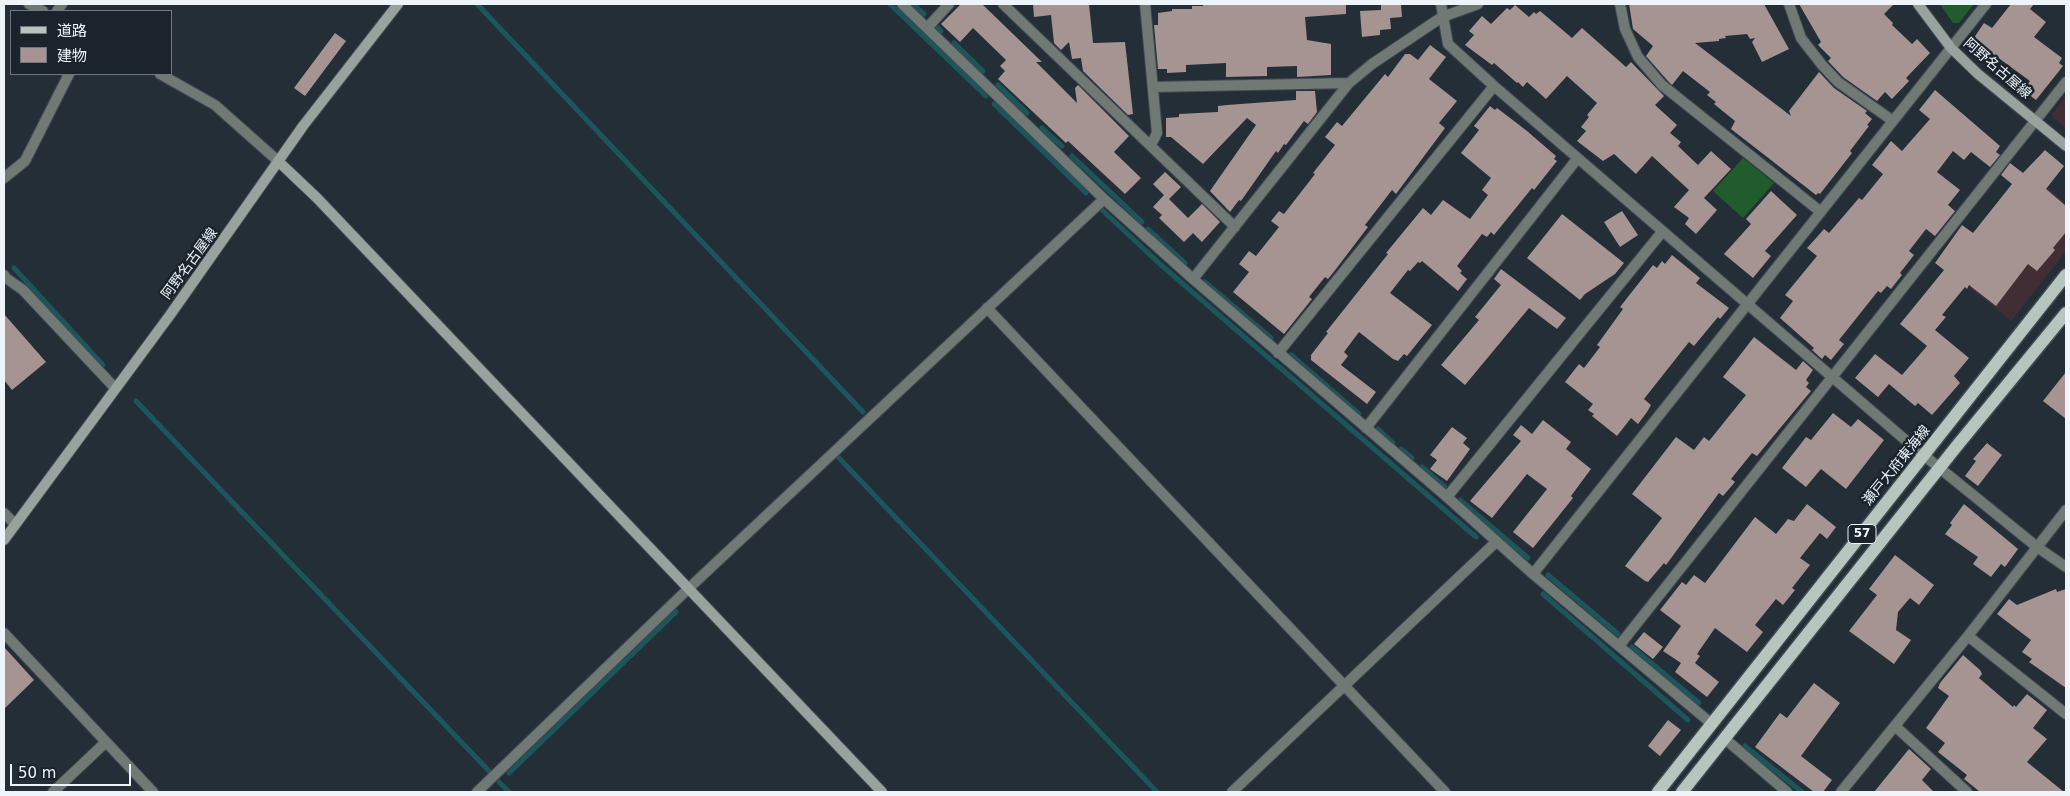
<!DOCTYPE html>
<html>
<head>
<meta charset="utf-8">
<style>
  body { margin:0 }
  #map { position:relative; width:2070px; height:796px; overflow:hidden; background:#242e37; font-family:"DejaVu Sans","Noto Sans JP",sans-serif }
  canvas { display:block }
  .frame { position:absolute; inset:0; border:5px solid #edf4fa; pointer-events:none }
  .legend { position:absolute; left:10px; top:10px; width:162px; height:65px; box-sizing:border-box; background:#1b242d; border:1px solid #6f777f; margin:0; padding:6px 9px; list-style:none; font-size:15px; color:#edf4fa }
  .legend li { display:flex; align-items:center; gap:10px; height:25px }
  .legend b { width:25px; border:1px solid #6f777f }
  .scale { position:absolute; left:10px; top:764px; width:121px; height:22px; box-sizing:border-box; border:2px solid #edf4fa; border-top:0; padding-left:6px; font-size:15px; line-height:18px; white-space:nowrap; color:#edf4fa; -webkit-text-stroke:4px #1b242d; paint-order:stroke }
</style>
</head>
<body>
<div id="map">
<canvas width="2070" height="796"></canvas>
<div class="frame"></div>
<ul class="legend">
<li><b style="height:6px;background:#b6c5be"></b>道路</li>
<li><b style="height:14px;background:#a69492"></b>建物</li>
</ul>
<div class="scale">50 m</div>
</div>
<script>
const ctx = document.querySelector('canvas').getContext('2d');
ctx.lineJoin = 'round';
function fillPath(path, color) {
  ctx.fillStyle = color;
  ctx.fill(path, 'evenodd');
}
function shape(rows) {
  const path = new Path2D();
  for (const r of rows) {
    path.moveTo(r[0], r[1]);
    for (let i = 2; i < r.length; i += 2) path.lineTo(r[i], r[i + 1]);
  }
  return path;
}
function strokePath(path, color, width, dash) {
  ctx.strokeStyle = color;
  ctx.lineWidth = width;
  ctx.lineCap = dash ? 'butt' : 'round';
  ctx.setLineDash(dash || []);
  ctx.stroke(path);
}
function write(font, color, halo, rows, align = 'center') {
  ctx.font = font + ' "DejaVu Sans","Noto Sans JP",sans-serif';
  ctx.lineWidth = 5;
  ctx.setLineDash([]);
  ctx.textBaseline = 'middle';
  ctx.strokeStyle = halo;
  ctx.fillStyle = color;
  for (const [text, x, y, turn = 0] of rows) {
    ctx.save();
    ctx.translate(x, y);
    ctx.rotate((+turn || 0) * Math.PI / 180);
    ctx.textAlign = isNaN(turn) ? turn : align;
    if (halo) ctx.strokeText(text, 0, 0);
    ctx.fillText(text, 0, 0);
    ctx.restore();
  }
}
const commercial = shape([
  [2066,96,2066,128,2053,118,2052,114],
  [2048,188,2066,204,2066,251,2011,321,1970,288]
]);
const green = shape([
  [1940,4,1974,4,1959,23,1953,23],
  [1743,158,1774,183,1743,218,1713,191]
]);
const stream = shape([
  [477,4,863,412],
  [890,4,986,96],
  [913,4,924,14],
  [938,28,941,31],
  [954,43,983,71],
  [998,85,1027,113],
  [994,104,1086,193],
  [1042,128,1062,146],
  [1072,156,1142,222],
  [1101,209,1160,264,1476,537],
  [1148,229,1185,263],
  [14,268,103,365],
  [1205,282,1271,338],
  [1291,355,1359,414],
  [136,401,489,771],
  [1378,429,1393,443],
  [1401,449,1412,458],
  [839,458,1157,792],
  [1422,467,1445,487],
  [1460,500,1528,558],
  [1548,575,1618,634],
  [1543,594,1688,720],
  [1632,647,1699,703],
  [1745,746,1802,792],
  [509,773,676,612],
  [499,782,509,792]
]);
const building = shape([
  [961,4,982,4,1042,62,1036,62,1077,103,1075,88,1078,85,1129,136,1114,152,1141,178,1125,194,1068,141,1066,143,998,79,1005,71,1000,66,1006,60,973,28,960,42,941,24],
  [1033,4,1089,4,1093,43,1125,42,1133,114,1128,115,1083,71,1081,58,1072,59,1069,42,1061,50,1054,43,1051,15,1034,17],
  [1203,4,1346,4,1346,14,1305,17,1307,40,1331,44,1331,75,1297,77,1297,66,1267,67,1267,76,1226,77,1226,63,1186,65,1186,72,1167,73,1167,69,1158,69,1154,25,1158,25,1158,13,1172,11,1172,9,1192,9,1192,6,1203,6],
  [1381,4,1401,4,1402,17,1390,18,1391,29,1380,30,1380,35,1362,37,1360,11,1381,10],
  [1629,4,1764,4,1789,49,1762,62,1752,42,1755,38,1750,39,1747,34,1725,36,1726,38,1719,39,1719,41,1695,43,1791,116,1789,111,1819,72,1834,88,1867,111,1865,113,1872,119,1867,125,1869,126,1850,151,1852,153,1820,194,1818,193,1816,195,1731,129,1735,121,1714,104,1716,102,1707,95,1710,92,1683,71,1672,85,1667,80,1646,56,1653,46,1633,29],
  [1799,4,1894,4,1884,14,1893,23,1892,25,1912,44,1917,39,1930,53,1906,78,1909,81,1892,99,1885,92,1877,101,1843,77,1828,61,1831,58,1818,45,1821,42],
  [2011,4,2034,4,2030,9,2046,22,2034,37,2062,58,2059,63,2063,66,2036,100,2023,90,2030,81,1989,51,1985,56,1969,45,1984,23,1992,28],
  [1515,5,1529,17,1534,12,1536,14,1540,11,1572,38,1582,28,1626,67,1631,62,1664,96,1655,105,1677,125,1670,133,1681,142,1678,146,1698,165,1711,151,1731,169,1704,198,1717,210,1696,234,1685,224,1689,218,1674,207,1689,190,1652,156,1636,174,1614,154,1603,161,1577,141,1586,131,1581,127,1589,117,1587,115,1597,103,1567,76,1546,99,1527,82,1523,87,1518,82,1517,83,1494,63,1492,65,1465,45,1474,35,1469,31,1482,16,1491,24,1507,8,1510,10],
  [335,33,346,41,305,96,294,88],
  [1430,45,1446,57,1429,79,1457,101,1439,123,1445,128,1396,194,1392,190,1365,225,1368,227,1336,269,1328,279,1325,277,1309,297,1312,299,1284,334,1233,292,1249,272,1239,264,1249,251,1256,256,1279,227,1271,221,1279,211,1284,214,1315,174,1313,173,1335,145,1325,137,1337,122,1342,126,1385,74,1388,77,1405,54,1410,54,1418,60],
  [1935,90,2000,146,1996,152,2000,155,1990,167,1971,152,1964,160,1953,151,1937,172,1960,190,1948,205,1955,211,1935,236,1926,229,1909,251,1914,255,1900,273,1902,275,1891,289,1887,286,1881,293,1878,291,1839,340,1844,344,1831,360,1825,355,1822,359,1812,350,1814,348,1780,318,1793,301,1785,295,1817,256,1807,248,1817,237,1824,229,1829,233,1859,198,1862,200,1883,174,1872,165,1891,141,1902,151,1930,119,1919,110],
  [1296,91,1315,91,1317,112,1308,124,1304,121,1286,145,1284,144,1278,153,1276,151,1241,201,1239,200,1230,212,1210,191,1256,125,1247,118,1203,164,1171,137,1166,137,1166,118,1179,117,1179,114,1218,112,1218,106,1227,105,1296,100],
  [1490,106,1495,110,1497,108,1527,131,1556,156,1554,159,1557,161,1534,190,1532,188,1494,235,1491,232,1487,237,1482,234,1457,266,1462,271,1460,273,1467,279,1458,291,1422,261,1420,263,1418,262,1410,271,1408,270,1390,293,1432,325,1407,356,1404,354,1398,361,1393,359,1359,332,1344,352,1348,356,1341,365,1376,392,1367,404,1311,360,1311,355,1328,333,1326,332,1388,254,1386,253,1423,208,1431,215,1443,200,1470,219,1488,195,1482,190,1491,178,1461,153,1479,130,1474,126],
  [2045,150,2064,166,2046,189,2066,206,2066,232,2053,248,2055,250,2037,271,2028,264,1996,306,1969,285,1967,289,1965,287,1942,315,1946,317,1935,330,1969,358,1954,376,1960,383,1932,415,1918,403,1915,406,1889,384,1878,397,1855,378,1875,354,1902,375,1927,346,1900,324,1944,270,1935,263,1962,225,1973,233,2012,184,2001,175,2010,163,2023,173],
  [1165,172,1181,187,1169,199,1188,218,1202,204,1220,222,1202,242,1193,233,1184,242,1159,218,1162,215,1153,207,1164,195,1153,184],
  [1771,191,1797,215,1765,251,1771,256,1753,278,1724,254,1751,224,1746,219],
  [1622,211,1638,235,1620,247,1604,222],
  [1562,214,1624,263,1615,274,1585,294,1580,300,1527,258],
  [1672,255,1700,278,1696,283,1729,308,1720,319,1718,317,1713,323,1694,346,1689,342,1644,399,1651,405,1647,412,1638,424,1631,418,1617,436,1592,416,1594,414,1588,410,1593,404,1565,382,1579,364,1584,368,1600,347,1597,345,1623,309,1620,307,1653,265,1657,268,1662,261,1665,264],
  [1501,269,1566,318,1557,329,1529,308,1465,385,1441,365,1479,320,1475,317,1501,285,1494,279],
  [4,314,46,362,12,390,4,380],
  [1754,337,1796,370,1803,361,1813,370,1806,380,1809,383,1806,387,1811,391,1757,456,1752,453,1731,479,1735,482,1723,496,1719,493,1666,565,1664,563,1648,582,1645,581,1625,566,1662,518,1632,494,1676,437,1694,450,1704,437,1709,441,1746,395,1723,377],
  [2066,372,2066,419,2043,401],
  [1833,413,1851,427,1858,419,1884,440,1846,489,1821,469,1806,487,1782,468,1806,437,1811,440],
  [1543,420,1571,442,1566,449,1591,469,1571,496,1573,498,1533,548,1513,532,1547,489,1527,474,1492,518,1470,501,1521,441,1513,435,1521,425,1532,434],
  [1452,427,1467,438,1463,443,1470,449,1447,481,1430,469,1437,460,1430,455],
  [1987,443,2002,455,1978,486,1965,476,1976,461,1973,459],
  [1807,504,1836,527,1827,539,1820,533,1800,558,1810,565,1792,588,1795,590,1783,605,1776,599,1755,625,1763,632,1747,652,1715,628,1697,654,1700,656,1695,663,1719,682,1707,697,1675,672,1681,663,1663,651,1681,626,1660,610,1682,582,1686,585,1694,575,1705,583,1755,517,1776,534,1788,519,1794,521],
  [1964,504,2018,549,2005,567,2001,564,1991,577,1973,564,1978,557,1945,534,1952,525,1950,523],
  [1895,555,1934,585,1919,605,1910,598,1898,612,1896,630,1911,640,1894,664,1849,631,1877,595,1869,589],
  [2056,589,2057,592,2066,589,2066,688,2029,662,2032,659,2022,652,2031,640,1997,614,2009,599,2017,605],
  [1644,632,1663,647,1653,659,1634,644],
  [4,647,34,680,4,709],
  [1963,655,1980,670,1982,674,1979,678,2013,707,2014,705,2016,707,2027,694,2047,710,2033,728,2047,739,2027,762,2064,792,1980,792,1964,779,1967,775,1938,752,1945,743,1926,728,1949,696,1938,688,1940,683],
  [1814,683,1840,703,1801,756,1832,780,1823,792,1814,792,1755,747,1780,713,1787,718],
  [1668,720,1681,730,1660,756,1648,746],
  [1909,749,1931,769,1922,780,1934,792,1874,792]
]);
const street = shape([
  [29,4,43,11],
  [902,4,1104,199,1193,279,1447,497,1533,574,1712,724],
  [1003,4,1235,227],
  [1145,4,1157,133,1151,145],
  [1441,4,1448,44,1494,86,1910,444,2037,547,2066,567],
  [1620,4,1625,29,1638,57,1662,85,1821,212],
  [1789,4,1801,38,1822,65,1838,82,1893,121],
  [57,11,62,4],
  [927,28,949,4],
  [160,74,215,105,278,161],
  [1153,87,1349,83],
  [4,178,25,161,69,74],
  [4,275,6,278,23,290,115,388],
  [1193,279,1349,83,1372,64,1442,17,1478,4],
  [987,308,1445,792],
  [1278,353,1494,86],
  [1366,428,1577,159],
  [1447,497,1662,232],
  [4,513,15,524],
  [1533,574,1986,4],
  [4,633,153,792],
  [1968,636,2066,714],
  [1619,646,2066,82],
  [1895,726,1967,792],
  [1724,738,1787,792],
  [53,792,106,742],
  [477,792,688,589,1104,199],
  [1232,792,1496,542],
  [1841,792,1968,636,2066,510]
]);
const secondary = shape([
  [1918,4,1951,48,1978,74,2066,146],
  [278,161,317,198,882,792],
  [4,540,170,315,303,126,398,4]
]);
const primary = shape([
  [1658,792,2066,275],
  [1682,792,1956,447,2066,313]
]);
const shields = [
  [1862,534,28]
];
const shieldNames = [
  ["57",1862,534]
];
const streetNames = [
  ["阿野名古屋線",1997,69,41],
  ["阿野名古屋線",190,264,-54],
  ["瀬戸大府東海線",1897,466,-51]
];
fillPath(commercial, '#412e35');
fillPath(green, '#215c2d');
strokePath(stream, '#1c565a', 5);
fillPath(building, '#a69492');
strokePath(street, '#404a52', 12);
strokePath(secondary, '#404a52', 12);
strokePath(primary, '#404a52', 15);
strokePath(street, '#717975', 10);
strokePath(secondary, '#98a39e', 10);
strokePath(primary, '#b6c5be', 12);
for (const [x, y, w] of shields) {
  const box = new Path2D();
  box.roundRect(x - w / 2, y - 9.5, w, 19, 4);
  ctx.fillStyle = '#1b242d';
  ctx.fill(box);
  strokePath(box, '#edf4fa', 1);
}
write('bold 12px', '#edf4fa', null, shieldNames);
write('14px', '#edf4fa', '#1b242d', streetNames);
</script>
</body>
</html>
